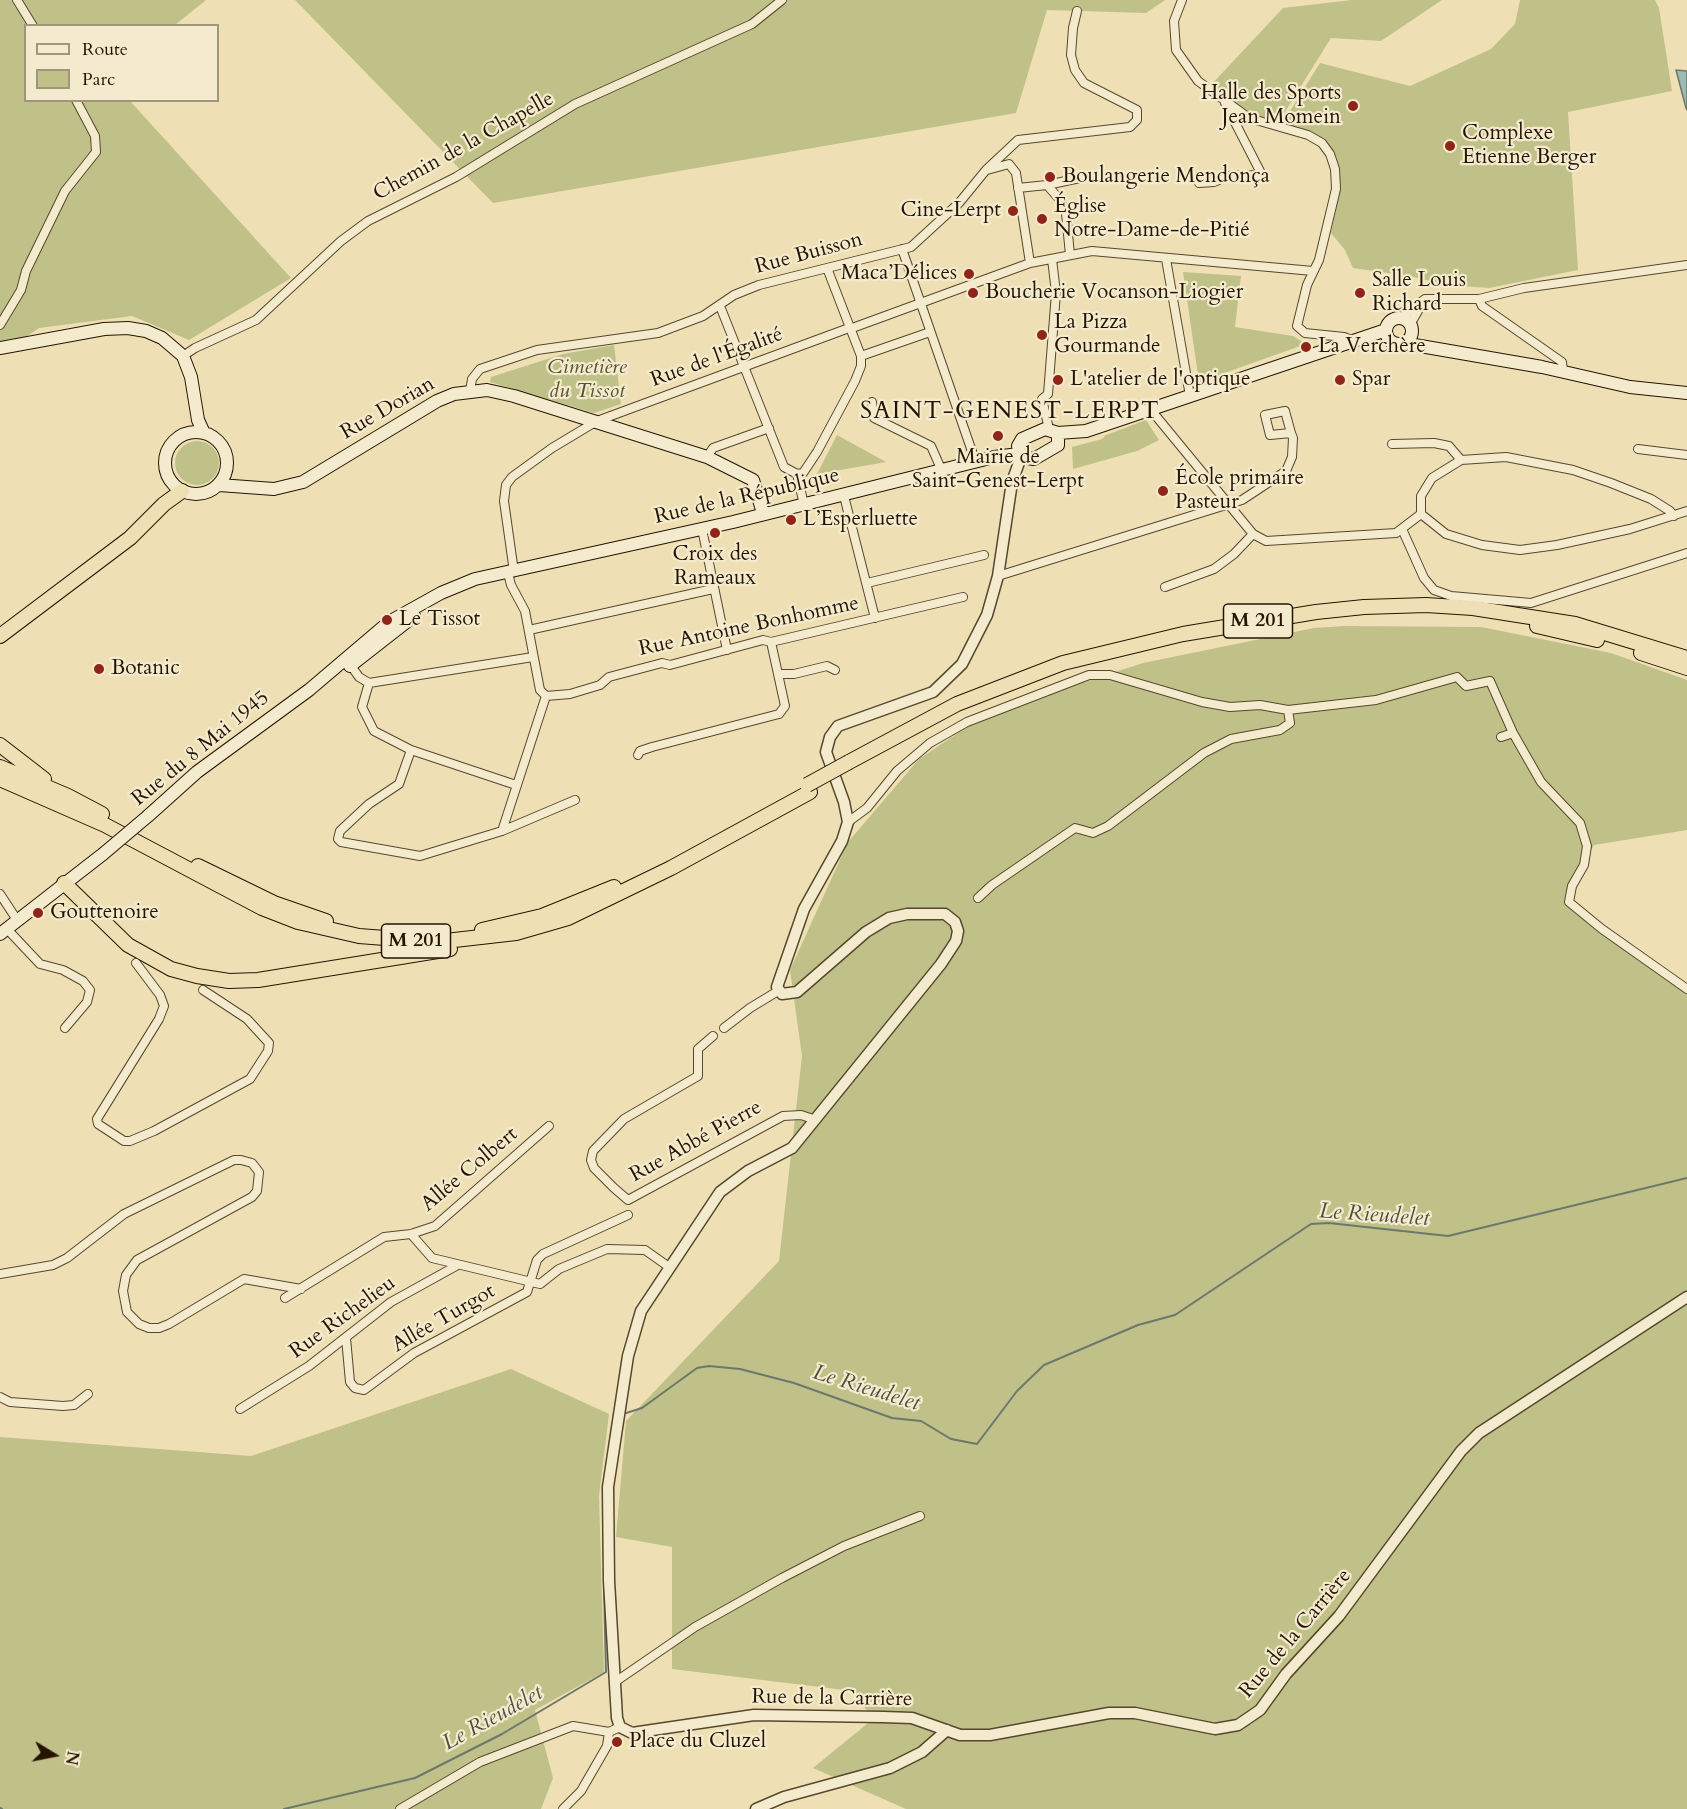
<!DOCTYPE html>
<html>
<head>
<meta charset="utf-8">
<style>
  body { margin:0 }
  #map { position:relative; width:1687px; height:1809px; overflow:hidden; background:#eee0b4; font-family:Cardo,serif }
  canvas { display:block }
  .legend { position:absolute; left:24px; top:24px; width:195px; height:78px; box-sizing:border-box; background:#f4ebce; border:2px solid #a1957c; margin:0; padding:8px 10px; list-style:none; font-size:18px; color:#241400 }
  .legend li { display:flex; align-items:center; gap:12px; height:30px }
  .legend b { width:30px; border:2px solid #a1957c }
  .north { position:absolute; left:24px; top:1725px; width:60px; height:60px; -webkit-text-stroke:4px #f4ebce; paint-order:stroke; rotate:100deg; font-size:16px; font-weight:700; line-height:24px; text-align:center; color:#241400 }
  .north::after { content:''; display:block; margin:auto; width:21px; height:27px; background:#241400; clip-path:polygon(50% 0,100% 100%,50% 72%,0 100%) }
</style>
</head>
<body>
<div id="map">
<canvas width="1687" height="1809"></canvas>
<ul class="legend">
<li><b style="height:8px;background:#f4ebce"></b>Route</li>
<li><b style="height:16px;background:#bfc189"></b>Parc</li>
</ul>
<div class="north">N</div>
</div>
<script>
const ctx = document.querySelector('canvas').getContext('2d');
ctx.lineJoin = 'round';
function fillPath(path, color) {
  ctx.fillStyle = color;
  ctx.fill(path, 'evenodd');
}
function shape(rows) {
  const path = new Path2D();
  for (const r of rows) {
    if (r.length === 3) {
      path.moveTo(r[0] + r[2], r[1]);
      path.arc(r[0], r[1], r[2], 0, 2 * Math.PI);
      continue;
    }
    path.moveTo(r[0], r[1]);
    for (let i = 2; i < r.length; i += 2) path.lineTo(r[i], r[i + 1]);
  }
  return path;
}
function strokePath(path, color, width, dash) {
  ctx.strokeStyle = color;
  ctx.lineWidth = width;
  ctx.lineCap = dash ? 'butt' : 'round';
  ctx.setLineDash(dash || []);
  ctx.stroke(path);
}
function write(font, color, halo, rows, align = 'center') {
  ctx.font = font + ' Cardo,serif';
  ctx.lineWidth = 4.5;
  ctx.setLineDash([]);
  ctx.textBaseline = 'middle';
  ctx.strokeStyle = halo;
  ctx.fillStyle = color;
  for (const [text, x, y, turn = 0] of rows) {
    ctx.save();
    ctx.translate(x, y);
    ctx.rotate((+turn || 0) * Math.PI / 180);
    ctx.textAlign = isNaN(turn) ? turn : align;
    if (halo) ctx.strokeText(text, 0, 0);
    ctx.fillText(text, 0, 0);
    ctx.restore();
  }
}
const green = shape([
  [0,0,206,0,175,25,26,26,26,100,130,101,291,278,189,340,132,316,39,328,0,355],
  [295,0,1165,0,1146,13,1047,10,1016,113,493,203],
  [1352,0,1442,0,1381,41,1331,38,1278,123,1245,110,1210,86,1283,8],
  [1520,0,1655,0,1659,8,1672,91,1568,112,1578,270,1489,288,1447,285,1409,276,1353,268,1345,250,1331,233,1340,189,1339,168,1333,152,1282,124,1320,63,1410,86,1491,49,1515,24],
  [1183,272,1241,276,1235,327,1293,336,1306,344,1199,382],
  [614,345,621,404,594,413,490,382,491,377,563,354],
  [1146,420,1159,440,1137,451,1073,469,1072,447,1102,439,1106,435],
  [837,435,886,462,817,474],
  [197,463,22],
  [1344,626,1481,627,1611,653,1687,680,1687,830,1594,845,1566,900,1687,988,1687,1809,906,1809,813,1768,873,1719,853,1691,672,1669,672,1547,616,1537,626,1421,779,1261,802,1056,790,970,848,842,919,759,967,727,1048,694,1143,663,1314,628],
  [511,1369,609,1414,599,1496,604,1672,535,1710,553,1778,541,1809,0,1809,0,1437,251,1456]
]);
const water = shape([
  [1676,70,1687,71,1687,110,1686,108,1676,70]
]);
const stream = shape([
  [623,1414,642,1408,697,1368,709,1366,740,1369,794,1383,892,1418,921,1421,951,1439,977,1444,1017,1391,1044,1365,1138,1325,1175,1315,1311,1224,1329,1223,1448,1236,1687,1178],
  [609,1447,614,1414],
  [603,1494,604,1564],
  [0,1808,2,1809],
  [284,1809,415,1778,502,1734,606,1672,604,1587]
]);
const minor = shape([
  [17,0,33,26],
  [1182,0,1174,21,1176,50,1198,81,1249,118,1308,135,1322,143,1330,154,1335,169,1336,189,1319,260,1307,285,1297,326,1305,333,1344,337,1354,341],
  [987,170,1009,164,1016,173,1030,263],
  [1199,183,1214,182,1228,176,1262,175,1225,103],
  [1047,185,1061,201,1066,213,1070,255],
  [1018,188,1047,185,1080,178],
  [902,249,976,463],
  [1166,259,1190,396],
  [827,268,861,356,930,332],
  [1479,299,1482,306,1562,362,1563,371],
  [720,306,784,467,797,474],
  [1401,318,1425,299,1479,299,1524,288,1687,265],
  [0,325,21,290,26,271,65,191,96,152,95,136,76,100],
  [1410,325,1423,302],
  [855,327,1030,263,1092,251,1313,271],
  [183,356,195,348,256,320,341,241,368,221,456,177,575,104,752,24,782,0],
  [470,391,472,379,480,369,537,350,658,333,703,316,734,295,759,285,911,247,959,203,986,170,1018,140,1130,127,1137,120,1137,110,1084,83,1075,70,1071,55,1073,28,1077,11],
  [872,402,874,418,931,446,942,471],
  [1151,410,1253,534,1266,541,1396,533,1421,514],
  [1049,429,1042,399,1048,394,1056,293,1052,259],
  [1392,444,1434,443,1449,446,1461,460],
  [1638,449,1687,455],
  [707,457,713,448,769,428],
  [844,496,875,618],
  [804,505,797,474,803,473,817,452,855,381,861,366,861,356],
  [1421,514,1421,496,1432,478,1461,460,1506,457,1573,470,1611,483,1651,499,1670,511,1674,516],
  [1421,514,1446,534,1482,545,1520,550,1557,545,1630,529,1687,511],
  [702,529,727,650],
  [1402,529,1424,578,1434,590,1451,596,1531,603,1687,553],
  [514,572,504,501,506,485,512,477,552,448,597,421,849,328],
  [998,576,1242,500,1286,471,1292,457,1293,438,1291,433,1285,411,1265,415,1270,435,1291,433],
  [867,583,984,555],
  [1165,587,1214,569,1234,554,1253,534],
  [529,630,713,589],
  [349,663,359,677,369,683,362,707,374,731,411,750,516,785],
  [779,674,794,674,827,666,835,670],
  [369,683,533,657],
  [546,696,570,694,600,685,609,677,662,663,670,665,763,640,771,642,963,597],
  [1501,737,1513,733,1541,782,1580,823,1587,846,1584,865,1572,886,1569,902,1602,929,1687,989],
  [411,750,399,784,369,804,340,831,338,839,341,842,420,856,502,831,575,800],
  [638,755,640,751,652,747,779,714,785,706,771,642],
  [848,822,867,808,897,771,930,743,967,722,1089,675,1110,675,1202,702,1230,707,1260,705,1288,710,1376,700,1457,677,1466,686,1490,681,1513,733],
  [502,831,546,696,540,690,525,611,511,585,508,573],
  [0,894,17,920],
  [978,898,992,885,1075,828,1093,833,1108,826,1204,753,1231,739,1280,730,1290,723,1288,710],
  [7,929,40,964,63,970,83,981,90,990,87,1002,65,1028],
  [136,963,160,995,164,1006,159,1019,97,1119,98,1124,124,1141,130,1141,154,1131,250,1079,268,1051,269,1043,247,1019,203,990],
  [724,1028,750,1008,778,991],
  [713,1036,698,1049,698,1076,624,1119,593,1151,591,1160,594,1168,614,1188,628,1200,783,1116,801,1115,816,1120],
  [411,1234,432,1258,540,1284,559,1269,607,1249,645,1250,669,1267],
  [0,1274,53,1265,67,1258,124,1214,234,1160,241,1160,252,1163,259,1172,257,1191,252,1197,137,1260,126,1275,123,1291,127,1312,139,1324,149,1328,159,1328,169,1324,244,1279,301,1289],
  [285,1298,384,1237,411,1234,435,1226,549,1126],
  [346,1338,350,1382,355,1388,364,1390,414,1353,527,1292,537,1260,543,1254,628,1215],
  [0,1397,10,1402,63,1406,74,1405,88,1394],
  [240,1409,309,1366,391,1302,456,1266],
  [615,1682,695,1627,782,1578,844,1546,920,1516],
  [400,1809,480,1762,573,1726,609,1732],
  [563,1809,581,1791,607,1746,609,1732,620,1727]
]);
const tertiary = shape([
  [1021,457,1012,482,998,576,987,615,962,664,933,692,838,726,830,737,826,752,844,802,848,822,842,841,804,909,777,987,782,994,797,992,866,932,889,918,907,914,945,914,955,922,958,931,956,941,941,964,792,1148,748,1171,720,1192,641,1311,628,1356,608,1487,609,1581,617,1718,620,1727,632,1733,754,1715,883,1717,912,1718,960,1735,990,1735,1109,1713,1135,1713,1215,1729,1238,1725,1260,1710,1286,1674,1339,1616,1461,1451,1479,1433,1687,1297],
  [756,1809,784,1797,890,1768,922,1752,947,1730]
]);
const secondary = shape([
  [1399,331,13],
  [1403,343,1542,367,1630,387,1687,393],
  [0,348,104,329,128,328,146,331,162,338,183,356,191,377,198,420,203,431],
  [1045,429,1058,433,1058,445,1034,459,1021,457,1018,446,1022,439,1045,429],
  [196,463,31],
  [1058,433,1086,431,1386,330],
  [219,485,274,489,303,482,437,401,454,394,487,390,514,396,707,457,753,480,763,513],
  [350,666,414,616],
  [148,816,197,772,309,690,389,622,441,593,475,579,733,522,994,457,1019,454],
  [0,934,103,854]
]);
const trunk = shape([
  [1537,626,1597,640],
  [0,636,130,538,164,504,182,491],
  [1641,653,1687,668],
  [0,745,44,779],
  [849,762,957,704,1063,663,1183,634,1316,612,1364,607,1426,605,1473,608,1575,624,1687,658],
  [0,767,68,796,102,814],
  [0,779,105,825,262,908,298,922,359,936,437,942,516,933,568,918,671,868,810,792],
  [198,866,274,903,326,921],
  [64,883,128,945,171,969,197,976,229,981,258,980,450,949],
  [482,930,542,916,614,887]
]);
const secondaryBridge = shape([
  [103,854,148,816]
]);
const trunkBridge = shape([
  [807,785,849,762]
]);
const markers = [
  [1353,106,6,"#8f2418"],
  [1450,146,6,"#8f2418"],
  [1050,177,6,"#8f2418"],
  [1013,211,6,"#8f2418"],
  [1042,219,6,"#8f2418"],
  [969,274,6,"#8f2418"],
  [973,293,6,"#8f2418"],
  [1360,293,6,"#8f2418"],
  [1042,335,6,"#8f2418"],
  [1306,347,6,"#8f2418"],
  [1058,380,6,"#8f2418"],
  [1340,380,6,"#8f2418"],
  [998,436,6,"#8f2418"],
  [1163,491,6,"#8f2418"],
  [791,520,6,"#8f2418"],
  [715,533,6,"#8f2418"],
  [387,620,6,"#8f2418"],
  [99,669,6,"#8f2418"],
  [38,913,6,"#8f2418"],
  [617,1742,6,"#8f2418"]
];
const shields = [
  [1258,621,69],
  [416,941,69]
];
const shieldNames = [
  ["M 201",1258,621],
  ["M 201",416,941]
];
const poiNames = [
  ["Halle des Sports",1341,94,"right"],
  ["Jean Momein",1341,118,"right"],
  ["Complexe",1462,134],
  ["Etienne Berger",1462,158],
  ["Boulangerie Mendonça",1062,177],
  ["Église",1054,207],
  ["Notre-Dame-de-Pitié",1054,231],
  ["Cine-Lerpt",1001,211,"right"],
  ["Maca’Délices",957,274,"right"],
  ["Salle Louis",1372,281],
  ["Richard",1372,305],
  ["Boucherie Vocanson-Liogier",985,293],
  ["La Pizza",1054,323],
  ["Gourmande",1054,347],
  ["La Verchère",1318,347],
  ["L'atelier de l'optique",1070,380],
  ["Spar",1352,380],
  ["Mairie de",998,458,"center"],
  ["Saint-Genest-Lerpt",998,482,"center"],
  ["École primaire",1175,479],
  ["Pasteur",1175,503],
  ["L’Esperluette",803,520],
  ["Croix des",715,555,"center"],
  ["Rameaux",715,579,"center"],
  ["Le Tissot",399,620],
  ["Botanic",111,669],
  ["Gouttenoire",50,913],
  ["Place du Cluzel",629,1742]
];
const streetNames = [
  ["Chemin de la Chapelle",464,147,-29],
  ["Rue Buisson",809,254,-15],
  ["Rue de l'Égalité",717,358,-20],
  ["Rue Dorian",388,409,-30],
  ["Rue de la République",747,497,-13],
  ["Rue Antoine Bonhomme",749,627,-12],
  ["Rue du 8 Mai 1945",201,749,-39],
  ["Rue Abbé Pierre",696,1142,-29],
  ["Allée Colbert",470,1170,-40],
  ["Rue Richelieu",343,1318,-36],
  ["Allée Turgot",444,1319,-30],
  ["Rue de la Carrière",1296,1634,-50],
  ["Rue de la Carrière",832,1699,1]
];
const parkNames = [
  ["Cimetière",587,368],
  ["du Tissot",587,392]
];
const waterNames = [
  ["Le Rieudelet",1374,1216,4],
  ["Le Rieudelet",866,1389,17],
  ["Le Rieudelet",493,1719,-29]
];
const quarterNames = [
  ["SAINT-GENEST-LERPT",1010,412]
];
fillPath(green, '#bfc189');
fillPath(water, '#9cbbb5');
strokePath(water, '#6c786d', 1.5);
strokePath(stream, '#6c786d', 2);
strokePath(minor, '#56472d', 10);
strokePath(tertiary, '#56472d', 13);
strokePath(secondary, '#241400', 14);
strokePath(trunk, '#241400', 16);
strokePath(minor, '#f4ebce', 8);
strokePath(tertiary, '#f4ebce', 10);
strokePath(secondary, '#f4ebce', 12);
strokePath(trunk, '#eee0b4', 14);
strokePath(secondaryBridge, '#241400', 14, []);
strokePath(trunkBridge, '#241400', 16, []);
strokePath(secondaryBridge, '#f4ebce', 12);
strokePath(trunkBridge, '#eee0b4', 14);
for (const [x, y, r, color] of markers) {
  const dot = new Path2D();
  dot.arc(x, y, r, 0, 2 * Math.PI);
  ctx.fillStyle = color;
  ctx.fill(dot);
  strokePath(dot, '#f4ebce', 2);
}
for (const [x, y, w] of shields) {
  const box = new Path2D();
  box.roundRect(x - w / 2, y - 17, w, 34, 4.5);
  ctx.fillStyle = '#f4ebce';
  ctx.fill(box);
  strokePath(box, '#241400', 1.5);
}
write('bold 20px', '#241400', null, shieldNames);
write('21px', '#241400', '#f4ebce', poiNames, 'left');
write('21px', '#241400', '#f4ebce', streetNames);
write('italic 21px', '#5a5130', '#f4ebce', parkNames);
write('italic 22px', '#4e4e3f', '#f4ebce', waterNames);
ctx.letterSpacing = '1.5px';
write('24px', '#241400', '#f4ebce', quarterNames);
ctx.letterSpacing = '0px';
</script>
</body>
</html>
